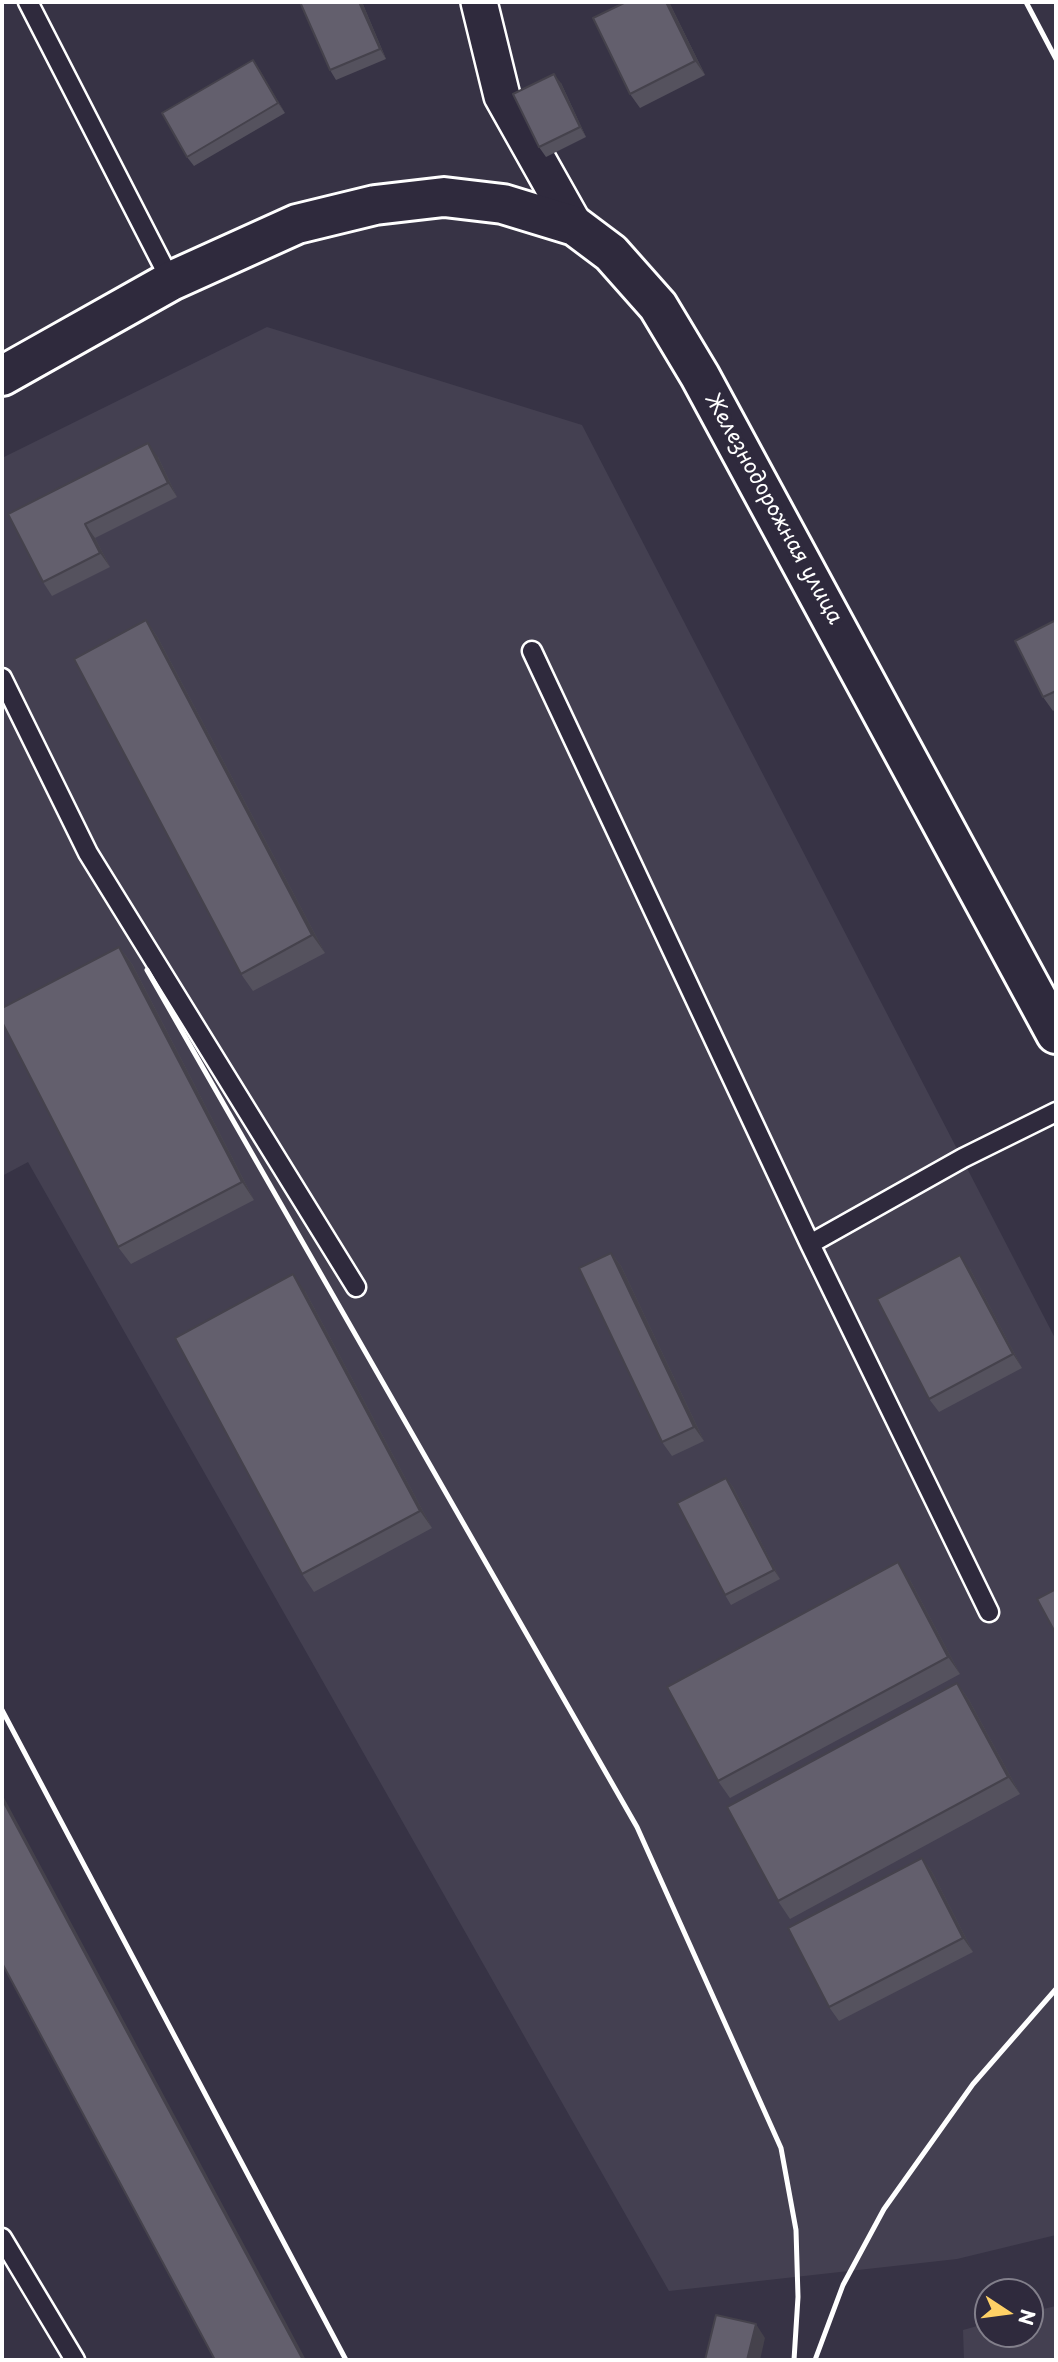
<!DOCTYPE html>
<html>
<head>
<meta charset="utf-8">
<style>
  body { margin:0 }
  #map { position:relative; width:1058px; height:2362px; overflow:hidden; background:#373345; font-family:"Playpen Sans",sans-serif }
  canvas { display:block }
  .frame { position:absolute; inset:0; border:4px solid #fff; pointer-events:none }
  .north { position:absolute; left:974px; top:2278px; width:70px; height:70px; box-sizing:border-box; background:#2f2a3d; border:2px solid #827f8b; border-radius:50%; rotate:103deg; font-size:19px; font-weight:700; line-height:28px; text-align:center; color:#fff }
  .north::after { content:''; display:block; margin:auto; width:24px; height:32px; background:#ffd166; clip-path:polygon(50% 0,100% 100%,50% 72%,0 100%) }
</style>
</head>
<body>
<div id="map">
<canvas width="1058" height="2362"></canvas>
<div class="frame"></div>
<div class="north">N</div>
</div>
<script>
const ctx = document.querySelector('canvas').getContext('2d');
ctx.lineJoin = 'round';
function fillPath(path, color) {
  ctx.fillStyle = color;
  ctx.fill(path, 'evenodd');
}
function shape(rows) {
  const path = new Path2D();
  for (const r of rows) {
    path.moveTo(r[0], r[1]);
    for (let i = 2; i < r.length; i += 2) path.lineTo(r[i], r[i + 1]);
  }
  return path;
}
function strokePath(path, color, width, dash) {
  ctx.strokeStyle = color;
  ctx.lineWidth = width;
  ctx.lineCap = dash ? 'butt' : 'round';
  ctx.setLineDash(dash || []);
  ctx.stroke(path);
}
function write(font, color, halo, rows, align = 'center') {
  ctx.font = font + ' "Playpen Sans",sans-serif';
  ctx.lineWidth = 7;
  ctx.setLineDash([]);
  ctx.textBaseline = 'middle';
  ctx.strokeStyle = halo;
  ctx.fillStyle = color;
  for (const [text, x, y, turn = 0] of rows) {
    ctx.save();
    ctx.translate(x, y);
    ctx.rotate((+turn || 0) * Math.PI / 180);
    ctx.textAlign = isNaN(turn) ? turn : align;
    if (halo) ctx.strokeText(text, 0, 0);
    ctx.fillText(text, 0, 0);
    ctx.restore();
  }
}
const built = shape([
  [267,327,582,425,1056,1340,1056,2235,957,2259,669,2291,28,1162,2,1176,2,458],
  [1056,2306,1056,2360,964,2360,963,2330,988,2323,988,2334,1030,2334,1030,2312]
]);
const lane = shape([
  [28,2,171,281],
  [532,651,810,1244,989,1612],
  [2,678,88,853,356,1287],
  [810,1244,963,1158,1056,1112],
  [2,2238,75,2360]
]);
const street = shape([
  [479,2,502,96,575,226]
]);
const secondary = shape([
  [2,376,171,281,297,224,375,205,444,197,503,204,575,226,611,253,658,306,700,376,1056,1034]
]);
const rail = shape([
  [1026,2,1056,59],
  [147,970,637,1827,781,2148,796,2230,798,2297,794,2360],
  [2,1710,346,2360],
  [815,2360,843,2285,884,2209,973,2084,1056,1989]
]);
const wall = shape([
  [300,2,362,2,386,59,336,80,330,70],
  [626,2,669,2,705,75,640,108,630,94],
  [253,60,285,113,194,166,187,157],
  [561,83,586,137,546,157,539,147],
  [158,457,177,497,95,538,110,567,52,596,43,582,8,514],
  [146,620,158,638,325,953,253,991,241,974],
  [1056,620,1056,709,1053,711,1043,697],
  [119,947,132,964,254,1200,131,1264,118,1247],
  [611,1253,621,1266,704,1441,672,1456,662,1442],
  [970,1269,1022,1368,939,1412,929,1399],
  [305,1291,432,1528,314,1592,302,1574],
  [726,1478,733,1487,780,1579,731,1605,725,1595],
  [910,1580,960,1674,730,1798,718,1781],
  [957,1683,969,1700,1020,1794,790,1919,778,1901],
  [922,1858,932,1872,973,1952,839,2021,829,2007]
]);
const shadedWall = shape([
  [359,2,362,2,386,59,380,49],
  [666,2,669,2,705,75,695,61],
  [253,60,260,70,285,113,278,103],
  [554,74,561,83,586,137,580,127],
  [148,443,158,457,177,497,168,483],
  [85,524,95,538,110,567,100,553],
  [146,620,158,638,325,953,312,935],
  [119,947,132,964,254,1200,242,1182],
  [611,1253,621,1266,704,1441,694,1427],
  [960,1255,970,1269,1022,1368,1013,1354],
  [293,1274,305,1291,432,1528,420,1511],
  [726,1478,733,1487,780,1579,774,1570],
  [898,1562,910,1580,960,1674,948,1657],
  [957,1683,969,1700,1020,1794,1008,1777],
  [2,1794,306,2360,303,2360,2,1799],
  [922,1858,932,1872,973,1952,963,1938],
  [756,2324,765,2338,760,2360,747,2360]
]);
const building = shape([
  [300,2,359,2,380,49,330,70,300,2],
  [626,2,666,2,695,61,630,94,593,18,626,2],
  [253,60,278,103,187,157,162,113,253,60],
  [554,74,580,127,539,147,513,94,554,74],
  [148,443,168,483,85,524,100,553,43,582,8,514,148,443],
  [146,620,312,935,241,974,74,659,146,620],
  [1056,620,1056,691,1043,697,1015,641,1056,620],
  [119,947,242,1182,118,1247,2,1022,2,1008,119,947],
  [611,1253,694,1427,662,1442,579,1268,611,1253],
  [960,1255,1013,1354,929,1399,877,1299,960,1255],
  [293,1274,420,1511,302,1574,175,1338,293,1274],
  [726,1478,774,1570,725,1595,677,1503,726,1478],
  [898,1562,948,1657,718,1781,667,1687,898,1562],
  [1056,1589,1056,1634,1037,1599,1056,1589],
  [957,1683,1008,1777,778,1901,727,1807,957,1683],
  [2,1799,303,2360,215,2360,2,1963,2,1799],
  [922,1858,963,1938,829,2007,788,1928,922,1858],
  [716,2315,756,2324,747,2360,705,2360,716,2315]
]);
const streetNames = [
  ["Железнодорожная улица",773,509,61]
];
fillPath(built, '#444051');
strokePath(lane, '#fff', 23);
strokePath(street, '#fff', 40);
strokePath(secondary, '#fff', 44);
strokePath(lane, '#2f2a3d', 18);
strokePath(street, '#2f2a3d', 35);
strokePath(secondary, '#2f2a3d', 38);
strokePath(rail, '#fff', 5);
fillPath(wall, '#55525e');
fillPath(shadedWall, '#45424c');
fillPath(building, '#635f6d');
strokePath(building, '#45424c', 2);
write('21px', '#fff', '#2f2a3d', streetNames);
</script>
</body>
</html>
